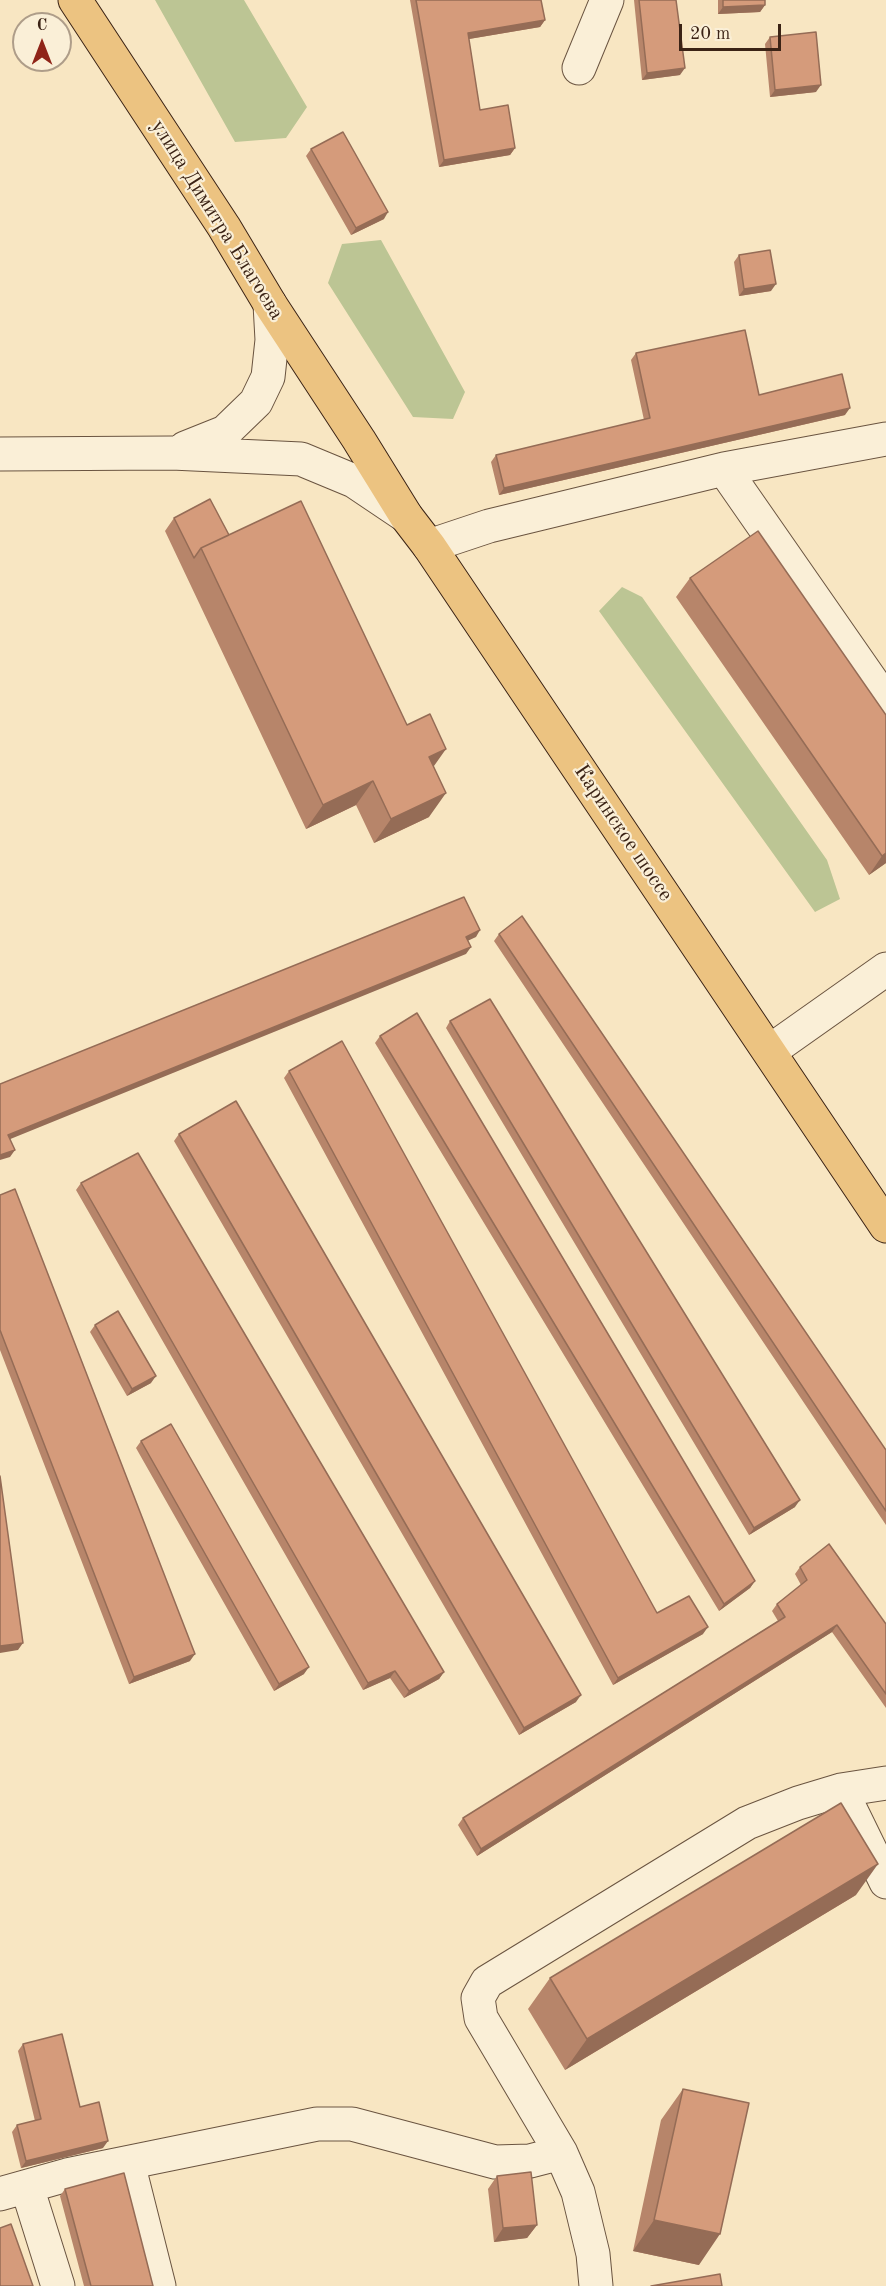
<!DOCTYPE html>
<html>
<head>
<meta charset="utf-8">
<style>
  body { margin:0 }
  #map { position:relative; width:886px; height:2286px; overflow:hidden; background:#f8e6c2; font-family:"Old Standard TT",serif }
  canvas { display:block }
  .north { position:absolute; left:12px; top:12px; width:60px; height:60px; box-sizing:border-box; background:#faefd7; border:2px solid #ae9d89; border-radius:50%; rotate:0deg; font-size:16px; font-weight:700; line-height:24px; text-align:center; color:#3b2315 }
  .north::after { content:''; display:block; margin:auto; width:21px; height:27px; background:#8f2418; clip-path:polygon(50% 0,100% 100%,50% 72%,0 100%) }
  .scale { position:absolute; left:679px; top:24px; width:102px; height:27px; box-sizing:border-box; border:3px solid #3b2315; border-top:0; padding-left:8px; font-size:18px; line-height:21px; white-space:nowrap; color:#3b2315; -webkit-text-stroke:4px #faefd7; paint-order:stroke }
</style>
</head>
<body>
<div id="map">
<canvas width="886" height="2286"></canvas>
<div class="north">С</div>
<div class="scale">20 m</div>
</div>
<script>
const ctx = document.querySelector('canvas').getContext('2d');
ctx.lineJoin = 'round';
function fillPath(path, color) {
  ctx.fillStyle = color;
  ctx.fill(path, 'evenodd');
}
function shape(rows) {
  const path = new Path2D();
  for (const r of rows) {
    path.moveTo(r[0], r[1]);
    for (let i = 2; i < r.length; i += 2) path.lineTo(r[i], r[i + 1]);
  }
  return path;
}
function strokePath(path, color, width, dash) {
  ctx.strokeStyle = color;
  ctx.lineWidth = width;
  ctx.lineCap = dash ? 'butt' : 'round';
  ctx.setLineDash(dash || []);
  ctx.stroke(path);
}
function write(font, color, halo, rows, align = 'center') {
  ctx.font = font + ' "Old Standard TT",serif';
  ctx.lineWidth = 4.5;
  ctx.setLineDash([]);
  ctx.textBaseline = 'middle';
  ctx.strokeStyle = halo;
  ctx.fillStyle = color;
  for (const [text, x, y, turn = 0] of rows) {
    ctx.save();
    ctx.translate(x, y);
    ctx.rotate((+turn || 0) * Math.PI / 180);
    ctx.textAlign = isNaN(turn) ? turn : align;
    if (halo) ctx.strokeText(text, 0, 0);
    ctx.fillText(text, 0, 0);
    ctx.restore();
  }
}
const green = shape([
  [155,0,244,0,307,107,286,138,235,142],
  [381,240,465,392,453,419,413,417,328,283,342,244],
  [622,587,642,597,827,860,840,899,815,912,599,611]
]);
const minor = shape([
  [579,68,607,0],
  [185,448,225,432,256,402,268,377,272,340,270,304],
  [0,454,172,453,301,459,354,481,406,516],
  [724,469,886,702],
  [429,546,489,526,724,469,886,439],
  [770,1051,886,969],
  [841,1790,886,1882],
  [128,2163,159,2286],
  [27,2187,58,2286],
  [0,2194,67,2175,317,2124,352,2124,495,2162,530,2161,561,2153],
  [596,2286,593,2254,578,2192,561,2153,481,2018,478,1998,487,1982,747,1823,798,1803,841,1790,886,1783]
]);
const major = shape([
  [75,0,224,227,270,304,359,440,406,516,429,546,886,1226]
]);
const wall = shape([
  [410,0,541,0,545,20,540,27,469,39,480,110,515,148,510,155,439,167],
  [634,0,676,0,680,75,642,80],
  [718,0,765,0,765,5,760,12,718,14],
  [770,37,816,92,770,97,765,44],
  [311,149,384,219,351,235,306,156],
  [739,255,771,291,739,296,734,262],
  [636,353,759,395,845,415,499,495,491,462,496,455,644,420,631,360],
  [174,518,229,535,407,725,434,767,429,817,374,843,356,805,306,829,165,531],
  [690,578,886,715,886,863,869,875,676,597],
  [499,934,886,1450,886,1525,494,941],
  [450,1021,795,1507,749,1535,446,1028],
  [380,1036,755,1581,750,1588,719,1611,375,1043],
  [289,1071,657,1613,703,1634,613,1685,284,1078],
  [179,1134,576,1702,519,1735,174,1141],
  [81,1183,444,1672,439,1679,404,1698,390,1678,363,1690,76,1190],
  [0,1195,190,1661,129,1684,0,1350],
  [95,1325,151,1383,127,1396,90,1332],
  [141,1441,304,1674,274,1691,136,1448],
  [800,1567,886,1624,886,1708,832,1632,477,1856,458,1825,463,1818,778,1621,772,1611,777,1604,801,1585,795,1574],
  [856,1895,565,2070,528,2009,550,1978],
  [23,2044,80,2107,103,2148,21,2168,12,2132,17,2125,35,2121,18,2051],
  [683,2089,699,2265,633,2251,661,2120],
  [497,2176,537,2225,527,2238,494,2242,488,2189],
  [65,2189,153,2286,84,2286,60,2196]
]);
const shadedWall = shape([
  [765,5,760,12,718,14,723,7],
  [545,20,540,27,463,40,468,33],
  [685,68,680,75,642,80,647,73],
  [821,85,816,92,770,97,775,90],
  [515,148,510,155,439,167,444,160],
  [388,212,384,219,351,235,356,228],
  [776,284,771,291,739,296,744,289],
  [850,408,845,415,499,495,504,488],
  [446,749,429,773,429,757],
  [373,781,356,805,306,829,323,805],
  [446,793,429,817,374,843,391,819],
  [886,853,886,863,869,875,882,856],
  [480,930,476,937,461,944,466,937],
  [471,947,466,954,3,1142,8,1135],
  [15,1150,10,1157,0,1160,0,1155],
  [156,1376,151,1383,127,1396,132,1389],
  [800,1500,795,1507,749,1535,754,1528],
  [755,1581,750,1588,719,1611,724,1604],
  [837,1625,832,1632,477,1856,481,1849],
  [708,1627,703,1634,613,1685,618,1678],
  [23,1643,18,1650,0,1653,0,1646],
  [195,1654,190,1661,129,1684,134,1677],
  [309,1667,304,1674,274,1691,279,1684],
  [395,1671,390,1678,363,1690,368,1683],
  [444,1672,439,1679,404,1698,409,1691],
  [581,1695,576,1702,519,1735,524,1728],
  [878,1864,856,1895,565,2070,587,2039],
  [108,2141,103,2148,21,2168,26,2161],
  [654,2220,720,2234,699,2265,633,2251],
  [537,2225,527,2238,494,2242,503,2228]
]);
const building = shape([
  [416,0,541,0,545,20,468,33,480,110,508,105,515,148,444,160,416,0],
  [639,0,676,0,685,68,647,73,639,0],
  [723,0,765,0,765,5,723,7,723,0],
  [816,32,821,85,775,90,770,37,816,32],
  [343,132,388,212,356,228,311,149,343,132],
  [770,250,776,284,744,289,739,255,770,250],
  [745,330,759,395,842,374,850,408,504,488,496,455,650,418,636,353,745,330],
  [210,499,229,535,201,548,194,558,174,518,210,499],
  [301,501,407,725,430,714,446,749,429,757,446,793,391,819,373,781,323,805,201,548,301,501],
  [758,531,886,715,886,853,882,856,690,578,758,531],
  [464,897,480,930,466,937,471,947,8,1135,15,1150,0,1155,0,1084,464,897],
  [522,916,886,1450,886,1511,499,934,522,916],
  [490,999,800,1500,754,1528,450,1021,490,999],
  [417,1013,755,1581,724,1604,380,1036,417,1013],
  [342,1041,657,1613,689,1596,708,1627,618,1678,289,1071,342,1041],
  [236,1101,581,1695,524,1728,179,1134,236,1101],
  [138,1153,444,1672,409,1691,395,1671,368,1683,81,1183,138,1153],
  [15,1189,195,1654,134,1677,0,1330,0,1195,15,1189],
  [118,1311,156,1376,132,1389,95,1325,118,1311],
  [171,1424,309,1667,279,1684,141,1441,171,1424],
  [0,1476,23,1643,0,1646,0,1476],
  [829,1544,886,1624,886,1694,837,1625,481,1849,463,1818,785,1617,777,1604,807,1580,800,1567,829,1544],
  [841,1803,878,1864,587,2039,550,1978,841,1803],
  [62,2034,80,2107,99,2102,108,2141,26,2161,17,2125,41,2119,23,2044,62,2034],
  [683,2089,749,2103,720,2234,654,2220,683,2089],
  [531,2172,537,2225,503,2228,497,2176,531,2172],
  [124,2173,153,2286,91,2286,65,2189,124,2173],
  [11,2224,33,2286,0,2286,0,2228,11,2224],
  [720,2274,722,2286,651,2286,720,2274]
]);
const streetNames = [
  ["улица Димитра Благоева",217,220,58],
  ["Каринское шоссе",623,833,56]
];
fillPath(green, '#bcc594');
strokePath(minor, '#6a5440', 35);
strokePath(major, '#3b2315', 35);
strokePath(minor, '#faefd7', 33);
strokePath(major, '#ecc381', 33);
fillPath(wall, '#b7856a');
fillPath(shadedWall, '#956c56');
fillPath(building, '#d59b7b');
strokePath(building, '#956c56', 1.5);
write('21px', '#3b2315', '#faefd7', streetNames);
</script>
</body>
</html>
